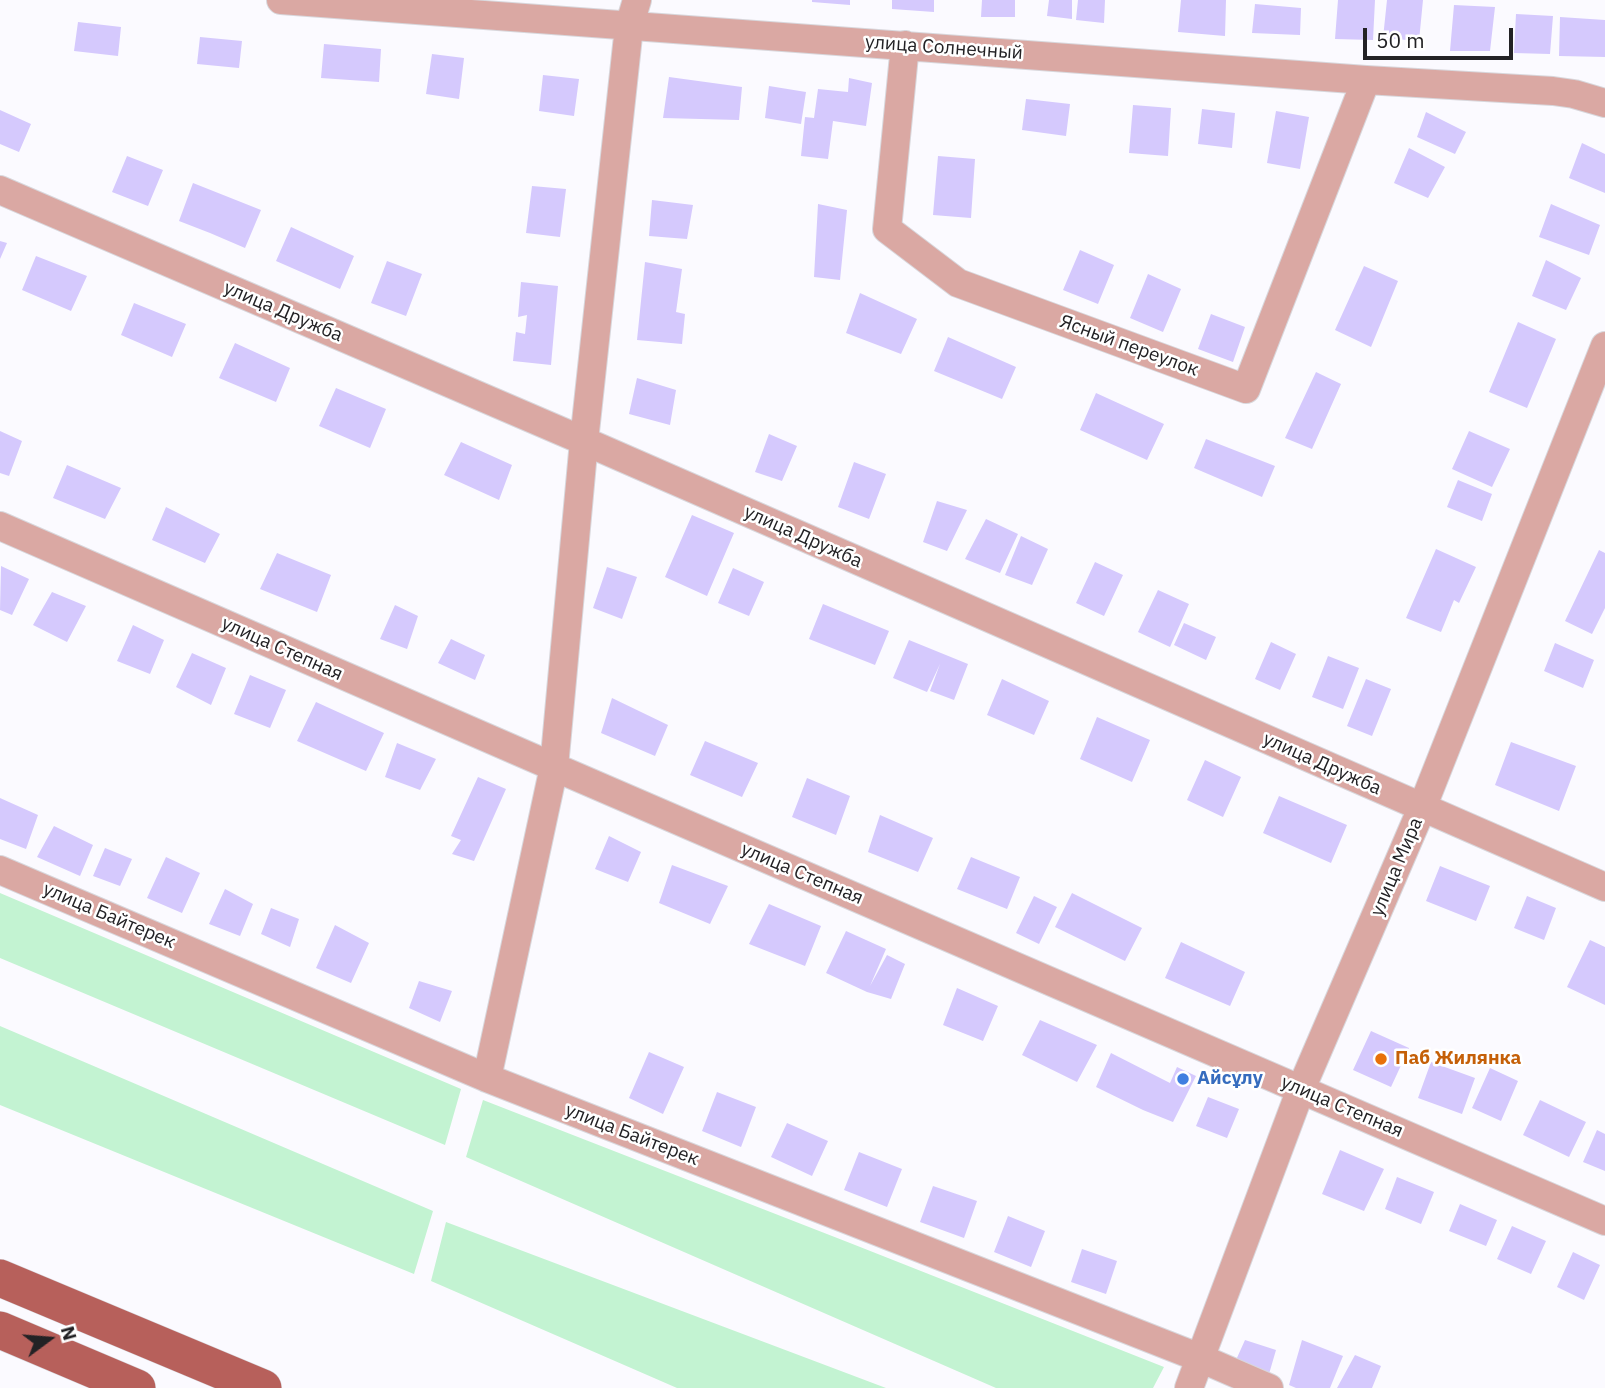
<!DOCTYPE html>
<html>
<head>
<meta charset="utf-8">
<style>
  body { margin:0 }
  #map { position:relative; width:1605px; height:1388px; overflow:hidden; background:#fbfaff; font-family:"IBM Plex Sans",sans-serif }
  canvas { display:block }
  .north { position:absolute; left:14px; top:1304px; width:70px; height:70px; -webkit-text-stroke:5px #fff; paint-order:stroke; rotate:74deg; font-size:19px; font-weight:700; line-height:28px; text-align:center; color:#232225 }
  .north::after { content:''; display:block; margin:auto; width:24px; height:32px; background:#232225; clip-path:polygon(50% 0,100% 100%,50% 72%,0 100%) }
  .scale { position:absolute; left:1363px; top:28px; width:150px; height:32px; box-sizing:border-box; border:4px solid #232225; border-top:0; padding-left:9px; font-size:21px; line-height:24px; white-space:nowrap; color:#232225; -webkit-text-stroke:5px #fff; paint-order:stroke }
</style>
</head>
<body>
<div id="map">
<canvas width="1605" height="1388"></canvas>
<div class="north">N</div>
<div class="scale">50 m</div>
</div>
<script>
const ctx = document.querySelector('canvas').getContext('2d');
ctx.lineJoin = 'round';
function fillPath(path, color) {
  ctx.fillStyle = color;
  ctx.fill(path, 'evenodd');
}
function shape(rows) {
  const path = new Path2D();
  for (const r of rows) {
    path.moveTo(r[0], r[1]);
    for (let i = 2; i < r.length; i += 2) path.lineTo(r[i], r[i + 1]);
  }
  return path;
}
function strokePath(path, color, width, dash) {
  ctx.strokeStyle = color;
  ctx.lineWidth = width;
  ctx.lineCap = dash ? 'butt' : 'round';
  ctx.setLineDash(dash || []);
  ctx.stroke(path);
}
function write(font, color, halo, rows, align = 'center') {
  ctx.font = font + ' "IBM Plex Sans",sans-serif';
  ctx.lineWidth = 5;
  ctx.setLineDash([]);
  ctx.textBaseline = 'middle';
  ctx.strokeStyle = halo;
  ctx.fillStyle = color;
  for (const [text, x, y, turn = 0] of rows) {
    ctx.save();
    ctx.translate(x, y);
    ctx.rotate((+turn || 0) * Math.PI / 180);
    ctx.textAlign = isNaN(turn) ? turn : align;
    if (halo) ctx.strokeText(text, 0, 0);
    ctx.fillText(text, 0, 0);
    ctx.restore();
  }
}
const green = shape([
  [0,893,461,1089,445,1145,0,958],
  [0,1026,433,1211,414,1274,0,1105],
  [483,1100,850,1243,1164,1367,1153,1388,996,1388,466,1157],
  [446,1222,886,1388,677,1388,431,1281]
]);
const building = shape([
  [812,0,850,0,850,5,812,2],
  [892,0,934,0,934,12,892,9],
  [982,0,1015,0,1015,17,981,17],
  [1049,0,1072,0,1072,19,1047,16],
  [1078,0,1105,0,1104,23,1076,20],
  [1181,0,1226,0,1225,36,1178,32],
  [1338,0,1375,0,1373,40,1335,39],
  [1387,0,1423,0,1419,41,1383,38],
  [1255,4,1301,8,1300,35,1252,33],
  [1454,5,1495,7,1490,51,1450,51],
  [1516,14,1553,16,1550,54,1514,53],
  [1560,17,1605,20,1605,57,1559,56],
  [78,22,121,27,118,56,74,51],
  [200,37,242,41,239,68,197,64],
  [324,44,381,49,379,82,321,78],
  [432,54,464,58,459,99,426,94],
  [543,75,579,79,574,116,539,111],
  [669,77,742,87,739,120,663,118],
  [849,78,872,83,866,126,833,121,828,159,801,156,805,117,814,118,818,89,848,92],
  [769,86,806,92,801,124,765,118],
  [1026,99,1070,104,1066,136,1022,130],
  [1133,105,1171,108,1168,156,1129,153],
  [1202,109,1235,113,1232,148,1198,144],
  [0,110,31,124,19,152,0,144],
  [1276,111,1309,117,1300,169,1267,163],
  [1426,112,1466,132,1455,154,1417,137],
  [1582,143,1605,154,1605,193,1569,178],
  [1409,148,1445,167,1428,198,1394,183],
  [127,156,163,170,148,206,112,192],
  [938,156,975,159,971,218,933,215],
  [193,183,261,210,245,248,210,233,179,221],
  [532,186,566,189,560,237,526,233],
  [652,200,693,205,687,239,649,236],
  [818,204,847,210,840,280,814,277],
  [1551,204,1600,225,1589,255,1539,237],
  [291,227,354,256,340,289,276,261],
  [0,241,7,243,0,259],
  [1080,250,1114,265,1098,304,1063,290],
  [36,256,87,276,71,311,22,290],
  [1546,260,1581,278,1566,310,1532,296],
  [387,261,422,274,406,316,371,303],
  [645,262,682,269,676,312,685,314,682,344,637,340],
  [1364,266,1398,281,1371,347,1335,330],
  [1148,274,1181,289,1163,332,1130,318],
  [521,282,558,286,551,365,513,361,516,332,525,334,527,315,518,317],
  [860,293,917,319,901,354,846,333],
  [134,303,186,324,172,357,121,335],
  [1211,314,1245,327,1233,362,1198,349],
  [1518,322,1556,339,1527,408,1489,392],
  [948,337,1016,367,1002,399,934,371],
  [235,343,290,368,276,402,219,378],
  [1316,372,1341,384,1312,449,1285,438],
  [637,378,676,390,670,425,629,414],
  [336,388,386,409,370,448,319,426],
  [1096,393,1164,424,1147,460,1080,430],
  [0,431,22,441,9,476,0,473],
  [1469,431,1510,449,1492,487,1452,469],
  [769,434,797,446,782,481,755,472],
  [1206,439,1275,466,1262,497,1194,468],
  [461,442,512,465,499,500,444,475],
  [854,462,886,474,869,519,838,507],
  [67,465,121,488,105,519,53,498],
  [1458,480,1492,494,1482,521,1447,507],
  [937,501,967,510,947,551,923,542],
  [166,507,220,534,205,563,152,540],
  [692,515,734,533,707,596,665,577],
  [986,519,1018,534,1000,573,965,559],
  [1021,536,1048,549,1032,585,1005,575],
  [1436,549,1476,567,1459,603,1454,600,1441,632,1406,618],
  [1599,550,1605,553,1605,608,1592,634,1565,621],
  [277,553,331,575,317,612,260,589],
  [1095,562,1123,575,1104,616,1076,603],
  [1,566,29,579,12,615,0,610],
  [607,567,637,577,622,619,593,608],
  [733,568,764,582,749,616,718,603],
  [1158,590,1189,604,1170,647,1138,632],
  [52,592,86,606,67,642,33,625],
  [823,604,889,631,875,665,809,639],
  [395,605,418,616,407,649,380,639],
  [1184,623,1216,637,1206,660,1174,645],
  [133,625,164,640,150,674,117,661],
  [451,639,485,655,475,680,438,663],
  [909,640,968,664,954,700,930,691,940,664,927,692,893,678],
  [1271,642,1296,654,1280,690,1255,679],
  [1555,643,1594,660,1583,688,1544,671],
  [192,653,226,668,211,705,176,687],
  [1328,656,1359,668,1343,709,1312,697],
  [250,675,286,690,270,728,234,714],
  [1002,679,1049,701,1034,735,987,715],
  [1366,679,1391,689,1372,736,1347,726],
  [612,698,668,725,655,756,601,733],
  [316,702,384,733,366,771,297,741],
  [1097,717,1150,740,1132,782,1080,759],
  [705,741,758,763,742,797,690,775],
  [1511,742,1576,766,1559,811,1495,785],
  [397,743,436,759,420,790,385,777],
  [1205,760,1241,777,1223,817,1187,800],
  [478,777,506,789,474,861,452,854,461,840,451,836],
  [807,778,850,796,836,835,792,817],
  [1279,796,1347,825,1331,863,1263,833],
  [0,798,38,815,26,849,0,839],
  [880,815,933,838,918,872,868,852],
  [54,826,93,845,80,876,37,857],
  [609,836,641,852,628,882,595,869],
  [105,848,132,859,120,886,93,876],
  [166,857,200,873,182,913,147,898],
  [971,857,1020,877,1007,909,957,889],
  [672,865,728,886,710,924,659,903],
  [1440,866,1490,886,1476,921,1426,901],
  [225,889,253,904,240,936,209,924],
  [1072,893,1142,928,1125,961,1055,927],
  [1034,896,1057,907,1039,944,1016,933],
  [1527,896,1556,908,1544,940,1514,928],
  [769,904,821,926,805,966,749,944],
  [271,908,299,919,290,947,261,934],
  [335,925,369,943,351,983,316,968],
  [846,931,886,949,870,986,887,955,905,964,891,999,867,992,826,973],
  [1590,940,1605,947,1605,1005,1567,987],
  [1181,942,1245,972,1230,1006,1165,978],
  [419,981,452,991,440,1022,409,1008],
  [957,988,998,1006,983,1041,943,1025],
  [1040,1020,1097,1045,1077,1082,1022,1055],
  [1371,1031,1409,1048,1391,1087,1353,1070],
  [649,1052,684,1067,663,1114,629,1098],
  [1111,1053,1170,1083,1177,1067,1196,1076,1173,1122,1143,1110,1096,1087],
  [1431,1062,1475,1078,1462,1114,1418,1098],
  [1490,1068,1518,1081,1501,1121,1472,1108],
  [717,1092,756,1107,741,1147,702,1131],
  [1208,1097,1239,1109,1227,1138,1196,1126],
  [1540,1100,1586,1122,1569,1157,1523,1135],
  [787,1123,828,1141,812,1176,771,1157],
  [1597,1130,1605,1134,1605,1171,1583,1162],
  [1340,1150,1384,1169,1364,1211,1322,1194],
  [859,1152,902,1169,887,1207,844,1190],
  [1397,1177,1434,1192,1421,1224,1385,1209],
  [933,1186,977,1201,964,1238,920,1222],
  [1460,1204,1497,1220,1486,1246,1449,1231],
  [1008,1216,1045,1231,1031,1267,994,1252],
  [1512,1226,1546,1241,1531,1274,1497,1259],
  [1082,1249,1117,1261,1106,1294,1071,1282],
  [1573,1252,1600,1265,1584,1300,1557,1287],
  [1245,1340,1276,1350,1269,1374,1236,1360],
  [1302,1340,1343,1356,1330,1388,1296,1388,1289,1385],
  [1355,1355,1381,1366,1372,1388,1337,1388]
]);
const minor = shape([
  [281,0,1366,80,1553,91,1574,94,1605,103],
  [905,45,887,229,958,283,1246,389,1366,80],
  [0,190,584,441,1605,887],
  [0,526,554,767,1605,1221],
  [0,870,487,1078,1200,1358,1269,1388],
  [487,1078,554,767,584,441,629,27,637,0],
  [1189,1388,1301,1089,1422,808,1605,346]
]);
const major = shape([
  [0,1278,263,1388],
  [0,1330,137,1388]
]);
const markers = [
  [1381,1059,7,"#e8710a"],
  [1183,1079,7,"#3f7fe0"]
];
const streetNames = [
  ["улица Солнечный",944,48,4],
  ["улица Дружба",283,312,23],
  ["Ясный переулок",1129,346,20],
  ["улица Дружба",803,537,24],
  ["улица Степная",282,649,24],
  ["улица Дружба",1322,764,24],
  ["улица Мира",1397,867,-67],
  ["улица Степная",802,874,23],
  ["улица Байтерек",109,916,23],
  ["улица Степная",1342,1107,23],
  ["улица Байтерек",632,1135,21]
];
const foodNames = [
  ["Паб Жилянка",1395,1059]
];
const shopNames = [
  ["Айсұлу",1197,1079]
];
fillPath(green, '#c3f3d2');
fillPath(building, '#d5c9fd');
strokePath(minor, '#d8d7dc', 30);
strokePath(major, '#d8d7dc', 38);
strokePath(minor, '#daa8a3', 28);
strokePath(major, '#b7605b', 37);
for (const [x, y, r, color] of markers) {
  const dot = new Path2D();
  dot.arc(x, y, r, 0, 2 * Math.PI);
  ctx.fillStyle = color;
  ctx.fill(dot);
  strokePath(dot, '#fff', 2.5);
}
write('19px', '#232225', '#fff', streetNames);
write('bold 19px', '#c56008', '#fff', foodNames, 'left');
write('bold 19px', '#366cbe', '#fff', shopNames, 'left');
</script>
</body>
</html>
